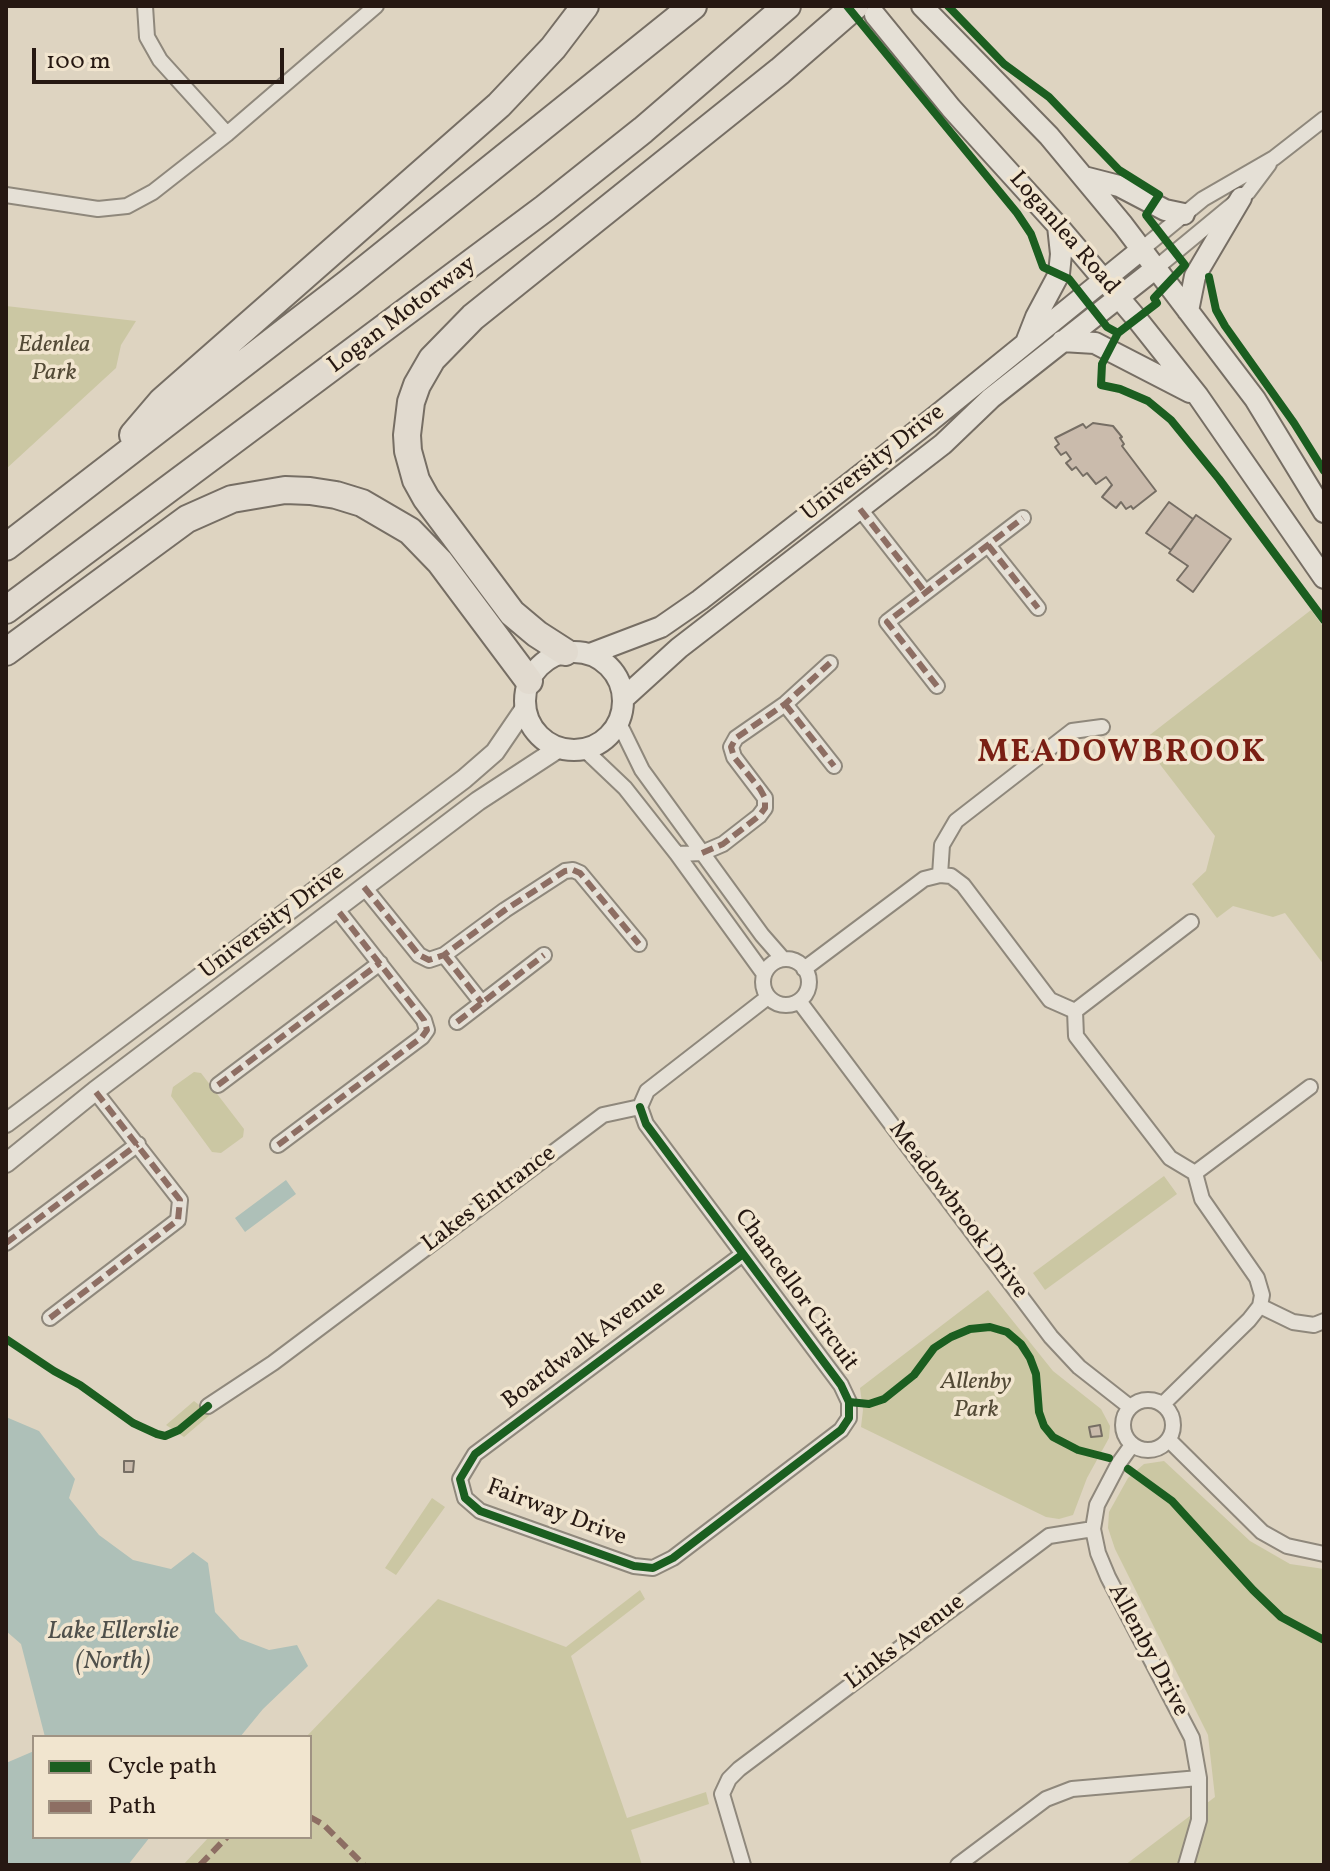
<!DOCTYPE html>
<html>
<head>
<meta charset="utf-8">
<style>
  body { margin:0 }
  #map { position:relative; width:1330px; height:1871px; overflow:hidden; background:#ded4c1; font-family:Vollkorn,serif }
  canvas { display:block }
  .frame { position:absolute; inset:0; border:8px solid #261812; pointer-events:none }
  .legend { position:absolute; left:32px; top:1735px; width:280px; height:104px; box-sizing:border-box; background:#f1e5cf; border:2px solid #a09383; margin:0; padding:10px 14px; list-style:none; font-size:24px; color:#261812 }
  .legend li { display:flex; align-items:center; gap:16px; height:40px }
  .legend b { width:40px; border:2px solid #a09383 }
  .scale { position:absolute; left:32px; top:48px; width:252px; height:36px; box-sizing:border-box; border:4px solid #261812; border-top:0; padding-left:10px; font-size:24px; line-height:28px; white-space:nowrap; color:#261812; -webkit-text-stroke:6px #f1e5cf; paint-order:stroke }
</style>
</head>
<body>
<div id="map">
<canvas width="1330" height="1871"></canvas>
<div class="frame"></div>
<ul class="legend">
<li><b style="height:10px;background:#1b5e20"></b>Cycle path</li>
<li><b style="height:10px;background:#8d6e63"></b>Path</li>
</ul>
<div class="scale">100 m</div>
</div>
<script>
const ctx = document.querySelector('canvas').getContext('2d');
ctx.lineJoin = 'round';
function fillPath(path, color) {
  ctx.fillStyle = color;
  ctx.fill(path, 'evenodd');
}
function shape(rows) {
  const path = new Path2D();
  for (const r of rows) {
    if (r.length === 3) {
      path.moveTo(r[0] + r[2], r[1]);
      path.arc(r[0], r[1], r[2], 0, 2 * Math.PI);
      continue;
    }
    path.moveTo(r[0], r[1]);
    for (let i = 2; i < r.length; i += 2) path.lineTo(r[i], r[i + 1]);
  }
  return path;
}
function strokePath(path, color, width, dash) {
  ctx.strokeStyle = color;
  ctx.lineWidth = width;
  ctx.lineCap = dash ? 'butt' : 'round';
  ctx.setLineDash(dash || []);
  ctx.stroke(path);
}
function write(font, color, halo, rows, align = 'center') {
  ctx.font = font + ' Vollkorn,serif';
  ctx.lineWidth = 7;
  ctx.setLineDash([]);
  ctx.textBaseline = 'middle';
  ctx.strokeStyle = halo;
  ctx.fillStyle = color;
  for (const [text, x, y, turn = 0] of rows) {
    ctx.save();
    ctx.translate(x, y);
    ctx.rotate((+turn || 0) * Math.PI / 180);
    ctx.textAlign = isNaN(turn) ? turn : align;
    if (halo) ctx.strokeText(text, 0, 0);
    ctx.fillText(text, 0, 0);
    ctx.restore();
  }
}
const green = shape([
  [6,306,136,321,121,345,116,368,6,469],
  [1311,610,1324,628,1324,965,1285,913,1273,917,1233,906,1217,918,1192,884,1206,871,1215,836,1142,741],
  [194,1072,201,1073,244,1129,243,1137,221,1153,212,1152,171,1096,173,1087],
  [1164,1176,1177,1194,1045,1290,1033,1273],
  [988,1290,1053,1371,1101,1409,1110,1426,1109,1438,1087,1478,1073,1515,1059,1519,1046,1517,861,1427,863,1410,860,1388],
  [194,1401,211,1414,184,1437,166,1425],
  [1164,1461,1250,1541,1290,1564,1324,1569,1324,1865,1125,1865,1215,1797,1208,1735,1115,1549,1108,1528,1109,1512,1128,1478,1144,1464],
  [432,1498,445,1507,396,1575,385,1568],
  [640,1590,645,1599,571,1656,627,1818,706,1792,709,1804,631,1830,642,1865,183,1865,209,1837,310,1837,310,1737,306,1737,438,1599,566,1647]
]);
const water = shape([
  [286,1180,296,1194,245,1232,235,1218],
  [6,1417,39,1431,75,1479,69,1498,99,1535,133,1560,171,1569,193,1552,208,1563,215,1612,240,1639,269,1650,297,1645,308,1666,263,1709,240,1737,45,1737,21,1644,6,1631],
  [34,1751,34,1837,150,1837,128,1865,6,1865,6,1763]
]);
const building = shape([
  [1093,423,1113,426,1122,437,1120,438,1124,444,1122,446,1156,491,1133,509,1131,506,1126,509,1121,502,1116,508,1102,497,1112,485,1106,477,1096,484,1087,473,1083,476,1076,467,1072,470,1066,463,1071,459,1066,452,1061,455,1055,447,1059,444,1055,438,1083,424,1086,428,1093,423],
  [1169,502,1193,519,1171,550,1146,533,1169,502],
  [1196,515,1231,539,1193,592,1177,580,1188,566,1169,553,1196,515],
  [1100,1425,1102,1436,1091,1437,1089,1427,1100,1425],
  [124,1461,134,1461,133,1472,124,1472,124,1461]
]);
const minor = shape([
  [145,6,147,37,160,60,227,134],
  [6,195,98,209,127,206,153,192,227,134,376,6],
  [1142,249,1203,199,1274,158,1324,119],
  [1156,268,1248,192,1269,164],
  [860,509,925,592],
  [988,545,1038,608],
  [937,686,887,622,1023,518],
  [785,704,834,766],
  [619,723,642,770,762,935,783,959],
  [585,750,625,788,677,854,764,974],
  [677,854,702,853,723,844,759,816,765,808,765,798,734,757,731,747,736,738,785,704,830,663],
  [940,875,942,845,956,821,1072,731,1102,727],
  [364,887,419,955,429,960,444,955,505,910,565,871,573,870,580,873,639,944],
  [444,955,482,1003],
  [786,982,23],
  [804,969,924,879,940,875,951,876,963,885,1050,1000,1075,1011,1076,1036,1170,1158,1195,1173,1202,1199,1257,1278,1262,1295,1260,1306,1249,1320,1163,1404],
  [799,1001,1051,1337,1079,1367,1130,1407],
  [1075,1011,1191,922],
  [457,1022,544,955],
  [218,1085,380,963],
  [640,1107,646,1124,841,1385,849,1402,849,1418,841,1430,673,1558,653,1568,634,1566,480,1511,465,1498,460,1479,475,1454,743,1254],
  [278,1145,422,1037,427,1030,424,1020,336,908],
  [1195,1173,1310,1087],
  [6,1243,138,1144],
  [1260,1306,1293,1322,1314,1325,1324,1321],
  [50,1318,178,1220,180,1200,95,1091],
  [1148,1425,25],
  [208,1406,273,1363,603,1115,640,1107,647,1091,768,997],
  [1169,1440,1262,1532,1287,1546,1324,1554],
  [1132,1445,1119,1463,1097,1505,1093,1529,1098,1553,1108,1577,1192,1738,1199,1778,1199,1820,1186,1865],
  [743,1865,722,1794,729,1779,739,1769,1049,1536,1093,1529],
  [958,1865,1046,1799,1072,1789,1199,1778]
]);
const tertiary = shape([
  [6,1123,464,779,495,752,525,708],
  [6,1163,95,1091,478,801,559,748]
]);
const secondary = shape([
  [922,6,1049,136,1123,225,1255,399,1324,512],
  [875,15,951,108,1058,226,1137,319,1198,396,1324,578],
  [1084,177,1119,186,1165,210,1184,214],
  [1188,311,1195,276,1241,198],
  [1027,340,1036,317,1059,274,1061,254,1058,226],
  [1062,341,1095,343,1190,392],
  [574,701,49],
  [590,654,661,627,700,600,935,417,1142,249],
  [624,698,679,648,943,444,991,398,1156,268]
]);
const motorway = shape([
  [133,435,162,401,499,105,553,48,585,6],
  [6,547,348,283,693,6],
  [6,610,545,208,643,130,787,6],
  [6,652,187,519,232,499,285,490,310,491,336,495,362,503,410,531,440,562,529,681],
  [565,652,537,634,512,613,426,498,416,480,408,451,407,435,411,402,417,385,432,359,473,317,780,71,855,6]
]);
const quiet = shape([
  [860,509,925,592],
  [988,545,1038,608],
  [937,686,887,622,1023,518],
  [785,704,834,766],
  [702,853,723,844,759,816,765,808,765,798,760,789,734,757,731,747,736,738,785,704,830,663],
  [364,887,419,955,429,960,444,955,505,910,565,871,573,870,580,873,639,944],
  [444,955,482,1003],
  [457,1022,544,955],
  [218,1085,380,963],
  [278,1145,422,1037,427,1030,424,1020,336,908],
  [6,1243,138,1144],
  [50,1318,178,1220,180,1200,95,1091],
  [310,1817,324,1825,364,1865],
  [200,1865,227,1837]
]);
const cycleway = shape([
  [847,6,1017,213,1031,234,1043,267,1069,279,1107,327,1118,333],
  [948,6,1004,64,1049,97,1119,170,1159,195,1146,215,1185,265,1154,298,1157,303,1118,333,1102,364,1101,385,1120,389,1148,401,1171,420,1219,479,1324,620],
  [1209,277,1216,310,1225,326,1294,423,1324,471],
  [640,1107,646,1124,841,1385,849,1402,849,1418,841,1430,673,1558,653,1568,634,1566,480,1511,465,1498,460,1479,475,1454,743,1254],
  [6,1339,54,1371,80,1385,133,1423,157,1434,165,1436,179,1430,208,1406],
  [849,1402,869,1404,884,1399,914,1375,934,1348,951,1337,970,1329,990,1327,1007,1332,1021,1344,1030,1358,1036,1374,1039,1412,1044,1426,1053,1437,1078,1450,1109,1458],
  [1128,1469,1172,1501,1253,1590,1281,1617,1324,1640]
]);
const streetNames = [
  ["Loganlea Road",1063,234,49],
  ["Logan Motorway",403,316,-37],
  ["University Drive",874,464,-38],
  ["University Drive",273,923,-37],
  ["Lakes Entrance",490,1200,-37],
  ["Meadowbrook Drive",957,1211,53],
  ["Chancellor Circuit",795,1291,54],
  ["Boardwalk Avenue",585,1346,-37],
  ["Fairway Drive",556,1514,21],
  ["Links Avenue",906,1643,-37],
  ["Allenby Drive",1147,1651,62]
];
const parkNames = [
  ["Edenlea",54,347],
  ["Park",54,375],
  ["Allenby",976,1384],
  ["Park",976,1412]
];
const waterNames = [
  ["Lake Ellerslie",113,1633],
  ["(North)",113,1663]
];
const districtNames = [
  ["MEADOWBROOK",1122,755]
];
fillPath(green, '#cbc7a3');
fillPath(water, '#aec0b8');
fillPath(building, '#cabbac');
strokePath(building, '#766e64', 2);
strokePath(minor, '#8f887c', 18);
strokePath(tertiary, '#8f887c', 22);
strokePath(secondary, '#766e64', 24);
strokePath(motorway, '#766e64', 30);
strokePath(minor, '#e5e0d6', 14);
strokePath(tertiary, '#e5e0d6', 18);
strokePath(secondary, '#e5e0d6', 20);
strokePath(motorway, '#e1dacf', 26);
strokePath(quiet, '#8d6e63', 6, [12, 6]);
strokePath(cycleway, '#1b5e20', 8);
write('24px', '#261812', '#f1e5cf', streetNames);
write('italic 24px', '#534a36', '#f1e5cf', parkNames);
write('italic 26px', '#4f504b', '#f1e5cf', waterNames);
ctx.letterSpacing = '2px';
write('bold 32px', '#7a1f14', '#f1e5cf', districtNames);
ctx.letterSpacing = '0px';
</script>
</body>
</html>
